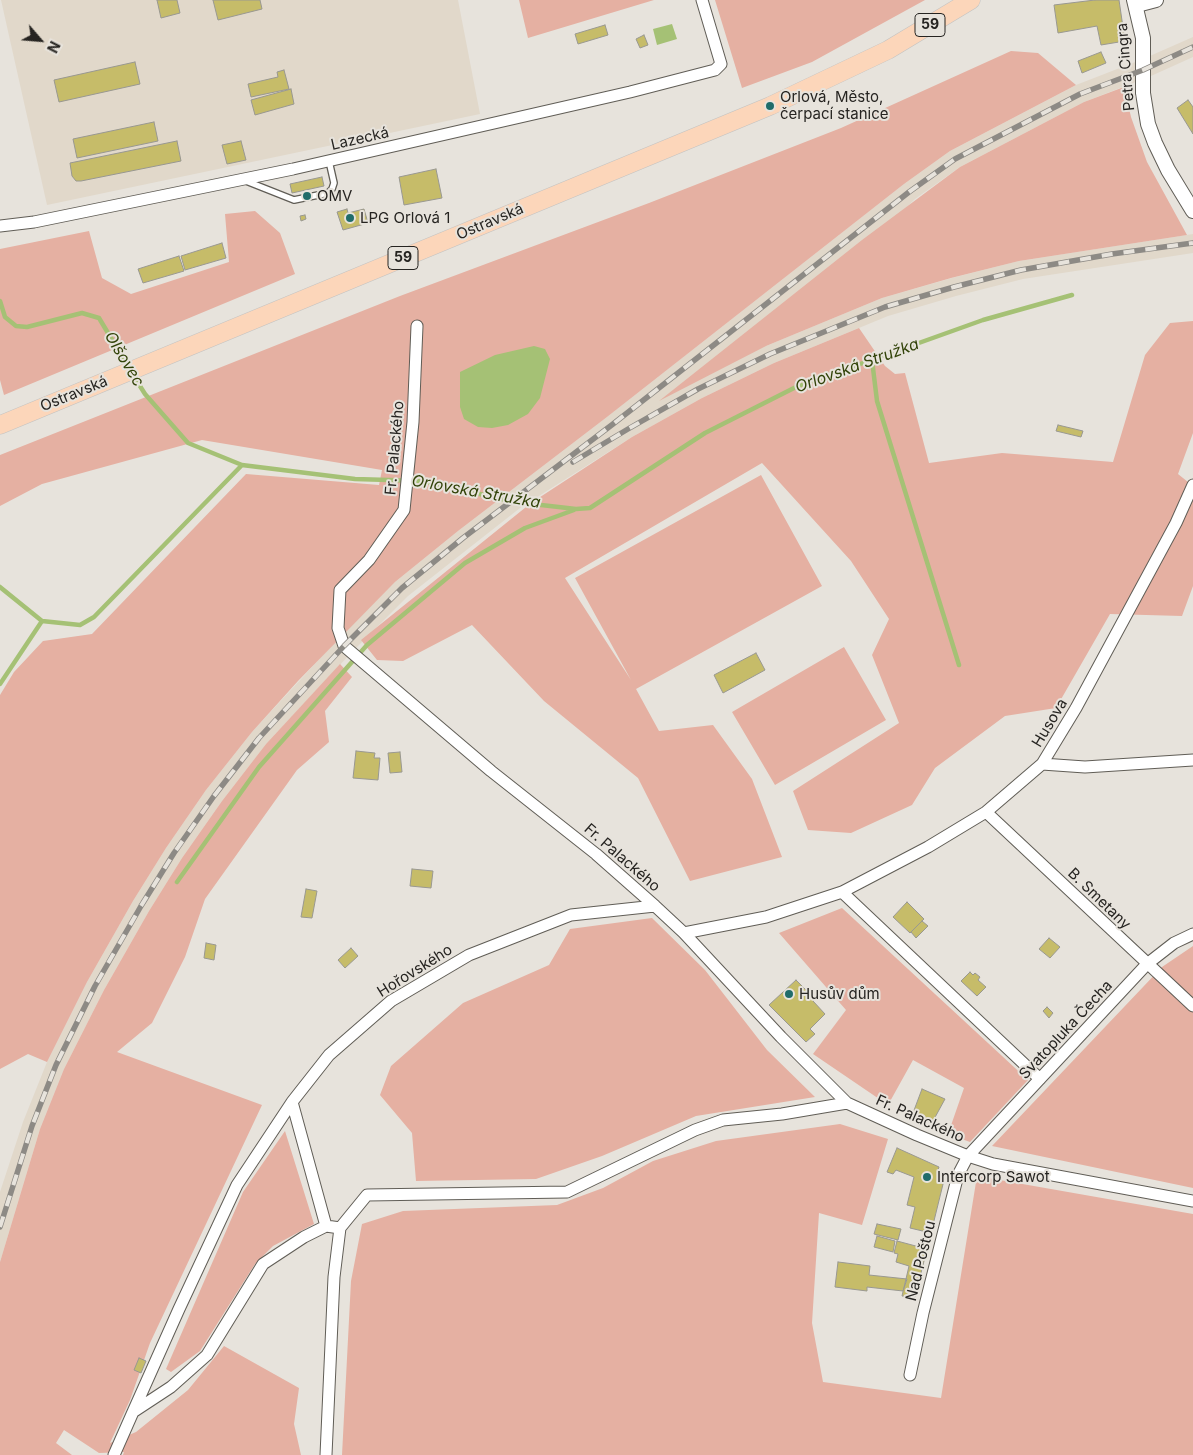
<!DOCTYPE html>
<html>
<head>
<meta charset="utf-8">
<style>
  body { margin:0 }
  #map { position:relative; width:1193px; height:1455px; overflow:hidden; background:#e7e3dc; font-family:Inter,sans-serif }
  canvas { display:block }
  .north { position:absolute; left:15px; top:15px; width:50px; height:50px; -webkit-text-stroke:4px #e7e3dc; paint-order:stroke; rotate:117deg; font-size:14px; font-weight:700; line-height:20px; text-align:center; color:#262421 }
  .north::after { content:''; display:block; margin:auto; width:18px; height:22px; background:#262421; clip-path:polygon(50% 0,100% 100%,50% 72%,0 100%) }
</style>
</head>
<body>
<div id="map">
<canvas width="1193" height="1455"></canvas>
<div class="north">N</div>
</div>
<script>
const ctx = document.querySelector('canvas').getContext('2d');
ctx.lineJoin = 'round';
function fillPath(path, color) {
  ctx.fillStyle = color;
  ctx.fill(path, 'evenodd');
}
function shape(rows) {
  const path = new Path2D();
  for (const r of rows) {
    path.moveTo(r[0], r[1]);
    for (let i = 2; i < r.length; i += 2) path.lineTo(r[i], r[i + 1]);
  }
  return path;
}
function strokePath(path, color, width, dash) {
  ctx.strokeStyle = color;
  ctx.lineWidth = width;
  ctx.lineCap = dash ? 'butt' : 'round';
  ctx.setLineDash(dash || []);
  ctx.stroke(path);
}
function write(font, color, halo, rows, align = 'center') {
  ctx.font = font + ' Inter,sans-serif';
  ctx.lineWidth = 4;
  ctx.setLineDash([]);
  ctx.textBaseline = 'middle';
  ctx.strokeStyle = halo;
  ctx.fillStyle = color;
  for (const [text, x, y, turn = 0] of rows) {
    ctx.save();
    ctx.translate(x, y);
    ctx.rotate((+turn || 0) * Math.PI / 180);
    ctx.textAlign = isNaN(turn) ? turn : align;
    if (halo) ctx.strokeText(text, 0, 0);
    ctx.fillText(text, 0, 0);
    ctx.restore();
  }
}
const built = shape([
  [1,0,458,0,480,114,47,205],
  [1193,37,1193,57,1151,76,1084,102,960,167,915,199,766,346,882,298,952,278,1019,261,1193,234,1193,253,1023,279,956,296,888,316,774,363,702,398,632,437,520,508,408,596,351,653,266,744,222,801,182,858,149,911,104,990,64,1069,40,1129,0,1262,0,1192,23,1122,47,1062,87,982,133,901,166,848,206,790,252,732,337,640,395,582,458,531,607,417,904,184,950,151,1076,85,1143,59]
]);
const green = shape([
  [519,0,654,0,528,38],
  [715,0,925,0,812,62,742,88],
  [1011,51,1038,53,1076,85,950,151,904,184,607,417,458,531,395,582,298,681,252,732,206,790,166,848,133,901,87,982,47,1062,28,1054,0,1069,0,695,14,672,43,641,92,634,246,474,379,485,382,470,202,440,42,484,0,506,0,455,400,296,649,203,841,128],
  [1124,87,1131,117,1147,162,1187,235,1019,261,951,278,882,298,766,346,659,401,862,240,960,167,1084,102],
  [255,211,280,233,295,274,4,395,0,380,0,249,89,231,102,278,131,294,229,262,225,214],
  [1193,321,1193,433,1178,474,1193,486,1193,586,1182,616,1110,614,1056,708,1005,716,935,768,912,805,851,833,808,830,793,791,899,723,872,655,889,619,851,561,762,463,565,578,631,680,575,578,761,475,822,586,636,689,659,731,713,725,752,779,782,857,690,881,638,778,544,701,472,625,403,661,377,660,361,640,531,503,632,437,702,398,774,363,859,328,885,366,895,374,905,373,929,463,1002,453,1113,462,1145,355,1170,323],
  [844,647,886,720,775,785,732,712],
  [340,664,352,677,325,711,329,742,297,770,205,899,185,957,152,1023,117,1052,262,1105,150,1343,130,1400,110,1443,136,1432,188,1390,224,1346,299,1388,294,1424,301,1455,123,1455,124,1452,99,1453,64,1430,56,1443,72,1455,0,1455,0,1262,40,1129,64,1069,104,990,149,911,182,858,222,801,266,744],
  [842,908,1028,1080,970,1142,948,1134,964,1088,913,1060,888,1105,813,1054,846,1010,779,933],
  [652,918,705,970,767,1050,815,1097,696,1116,602,1156,536,1179,416,1181,412,1133,380,1095,391,1066,463,1003,549,965,570,929],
  [1193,946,1193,1188,992,1146,1162,967],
  [840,1124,888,1139,862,1225,819,1213,812,1323,823,1382,941,1398,977,1176,1193,1214,1193,1455,342,1455,351,1281,362,1224,403,1211,557,1205,603,1188,653,1161,716,1141],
  [285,1131,314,1224,273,1246,255,1264,200,1351,171,1372,166,1369,243,1192]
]);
const water = shape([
  [672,24,677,39,657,45,653,29],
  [534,346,545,349,550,359,540,398,528,414,508,425,492,428,478,427,464,419,460,407,460,372,495,355]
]);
const stream = shape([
  [0,301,5,317,16,326,27,327,82,313,99,318,129,368],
  [872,360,877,401,959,665],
  [133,375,145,394,188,443,242,465],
  [0,587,42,621,80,625,94,617,242,465,355,479,422,481,515,502,576,509,590,508,705,433,796,387,983,320,1072,295],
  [0,684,42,621],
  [177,882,259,767,367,645,465,563,525,528,574,510]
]);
const building = shape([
  [157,0,177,0,180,13,161,18,157,0],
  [213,0,260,0,262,9,218,20,213,0],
  [1095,0,1119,0,1125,41,1101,45,1097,26,1058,33,1054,5,1095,0],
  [605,25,608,35,578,44,575,34,605,25],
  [644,35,648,45,640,48,636,39,644,35],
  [1101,52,1106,63,1082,73,1078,61,1101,52],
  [135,62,140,84,59,102,54,80,135,62],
  [284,70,289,89,251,97,248,84,278,77,277,72,284,70],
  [291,89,294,104,255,115,251,100,291,89],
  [1188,100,1193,107,1193,134,1177,108,1188,100],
  [154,122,158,141,77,158,73,139,154,122],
  [177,141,181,161,81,181,76,181,72,176,70,163,177,141],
  [241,141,246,160,227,164,222,145,241,141],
  [436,169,442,198,404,205,399,177,436,169],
  [322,177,324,186,292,193,290,184,322,177],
  [347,209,348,213,364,209,368,223,343,230,337,212,347,209],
  [305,215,306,219,301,221,300,216,305,215],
  [222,243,226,258,185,270,181,256,222,243],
  [179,256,184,271,143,283,138,269,179,256],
  [1058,425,1083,431,1081,437,1056,431,1058,425],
  [756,653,765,670,723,693,714,675,756,653],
  [356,751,375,753,374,758,380,758,378,780,353,778,356,751],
  [400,752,402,772,390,773,388,753,400,752],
  [412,869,433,871,431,888,410,886,412,869],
  [306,889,317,891,312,918,301,917,306,889],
  [907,902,924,919,910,933,893,917,907,902],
  [922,921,928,926,916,938,911,932,922,921],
  [1049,938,1060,947,1050,958,1039,949,1049,938],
  [206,943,216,945,214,960,204,958,206,943],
  [351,948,358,956,345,968,338,960,351,948],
  [970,972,973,975,975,973,980,977,978,980,986,987,977,996,961,981,970,972],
  [796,980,815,999,813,1001,825,1014,810,1029,815,1034,806,1042,769,1005,796,980],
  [1047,1007,1053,1013,1049,1018,1043,1011,1047,1007],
  [922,1089,945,1099,933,1121,913,1113,922,1089],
  [897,1148,939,1167,937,1173,945,1176,931,1233,910,1228,915,1207,907,1205,914,1177,896,1170,893,1174,887,1172,897,1148],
  [877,1224,901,1229,898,1240,874,1234,877,1224],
  [877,1236,895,1241,893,1252,874,1247,877,1236],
  [897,1241,927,1249,915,1297,902,1296,909,1266,896,1262,898,1254,894,1253,897,1241],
  [838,1262,870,1266,869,1275,907,1279,903,1291,867,1287,867,1291,835,1287,838,1262],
  [139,1358,146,1361,141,1373,134,1370,139,1358]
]);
const service = shape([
  [246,181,294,200,328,193,332,189,334,183,329,161]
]);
const minor = shape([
  [0,226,34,222,293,169,630,92,715,70,721,64,702,0],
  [417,326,413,422,404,510,369,560,340,590,338,628,344,646,491,771,596,854,655,906,684,933,781,1037,847,1103,917,1135,968,1156,993,1164,1193,1201],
  [1042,764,1085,767,1193,760],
  [986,812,1193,1006],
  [842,892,1040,1079],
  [684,933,766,917,842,892,928,847,986,812,1042,764,1076,708,1176,523,1193,485],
  [340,1228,326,1226,292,1102,329,1055,391,1001,469,955,571,915,655,906],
  [910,1375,923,1313,958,1175,968,1156,1147,964,1174,943,1193,934],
  [133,1412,179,1309,237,1185,292,1102],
  [114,1455,133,1412,171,1387,207,1355,263,1264,304,1237,326,1226],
  [326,1455,334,1277,340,1228,367,1195,567,1192,695,1130,723,1120,782,1114,847,1103]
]);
const tertiary = shape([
  [1134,0,1143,38,1143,93,1148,124,1155,143,1168,170,1193,211],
  [1137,5,1156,0]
]);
const primary = shape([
  [0,425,770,106,888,50,971,0]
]);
const rail = shape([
  [573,462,628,429,698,389,770,354,885,307,954,287,1021,270,1112,254,1193,243],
  [0,1227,32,1126,56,1065,95,986,141,906,174,853,214,796,259,738,344,646,402,588,463,538,613,424,909,192,955,159,1080,94,1143,70,1193,47]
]);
const markers = [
  [770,106,5,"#206c6a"],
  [307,196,5,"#206c6a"],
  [350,218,5,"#206c6a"],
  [789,994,5,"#206c6a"],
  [927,1177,5,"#206c6a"]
];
const shields = [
  [930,25,30],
  [403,258,30]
];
const shieldNames = [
  ["59",930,25],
  ["59",403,258]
];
const streetNames = [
  ["Petra Cingra",1126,67,-95],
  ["Lazecká",360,139,-13],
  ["Ostravská",490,222,-23],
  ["Ostravská",74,394,-22],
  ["Fr. Palackého",395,448,-85],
  ["Husova",1050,723,-59],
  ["Fr. Palackého",622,858,41],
  ["B. Smetany",1099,899,44],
  ["Hořovského",415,971,-32],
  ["Svatopluka Čecha",1066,1030,-47],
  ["Fr. Palackého",920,1119,24],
  ["Nad Poštou",921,1261,-76]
];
const poiNames = [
  ["Orlová, Město,",780,97],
  ["čerpací stanice",780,114],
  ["OMV",317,196],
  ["LPG Orlová 1",360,218],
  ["Husův dům",799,994],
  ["Intercorp Sawot",937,1177]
];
const waterNames = [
  ["Olšovec",124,359,59],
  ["Orlovská Stružka",857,366,-20],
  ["Orlovská Stružka",476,492,10]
];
fillPath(built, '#e1d8ca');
fillPath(green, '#e5b0a2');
fillPath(water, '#a5c175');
strokePath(stream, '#a5c175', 4.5);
fillPath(building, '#c6bc69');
strokePath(building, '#999891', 1);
strokePath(service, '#605d56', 8);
strokePath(minor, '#605d56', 13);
strokePath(tertiary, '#605d56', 16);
strokePath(primary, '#c2c2c1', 19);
strokePath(service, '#fff', 5.5);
strokePath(minor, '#fff', 11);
strokePath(tertiary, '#fff', 14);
strokePath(primary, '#fcd6ba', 18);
strokePath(rail, '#8d8a85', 5.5);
strokePath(rail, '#e7e3dc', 4, [11]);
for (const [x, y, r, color] of markers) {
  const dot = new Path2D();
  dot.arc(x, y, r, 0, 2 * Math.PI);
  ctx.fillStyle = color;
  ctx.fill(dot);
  strokePath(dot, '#e7e3dc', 2);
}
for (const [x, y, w] of shields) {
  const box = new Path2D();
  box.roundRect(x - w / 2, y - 11.5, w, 23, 4);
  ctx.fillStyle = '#e7e3dc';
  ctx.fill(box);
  strokePath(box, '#262421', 1);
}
write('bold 14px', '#262421', null, shieldNames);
write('15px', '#262421', '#e7e3dc', streetNames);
write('15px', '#262421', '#e7e3dc', poiNames, 'left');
write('italic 16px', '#324309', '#e7e3dc', waterNames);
</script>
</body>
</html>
